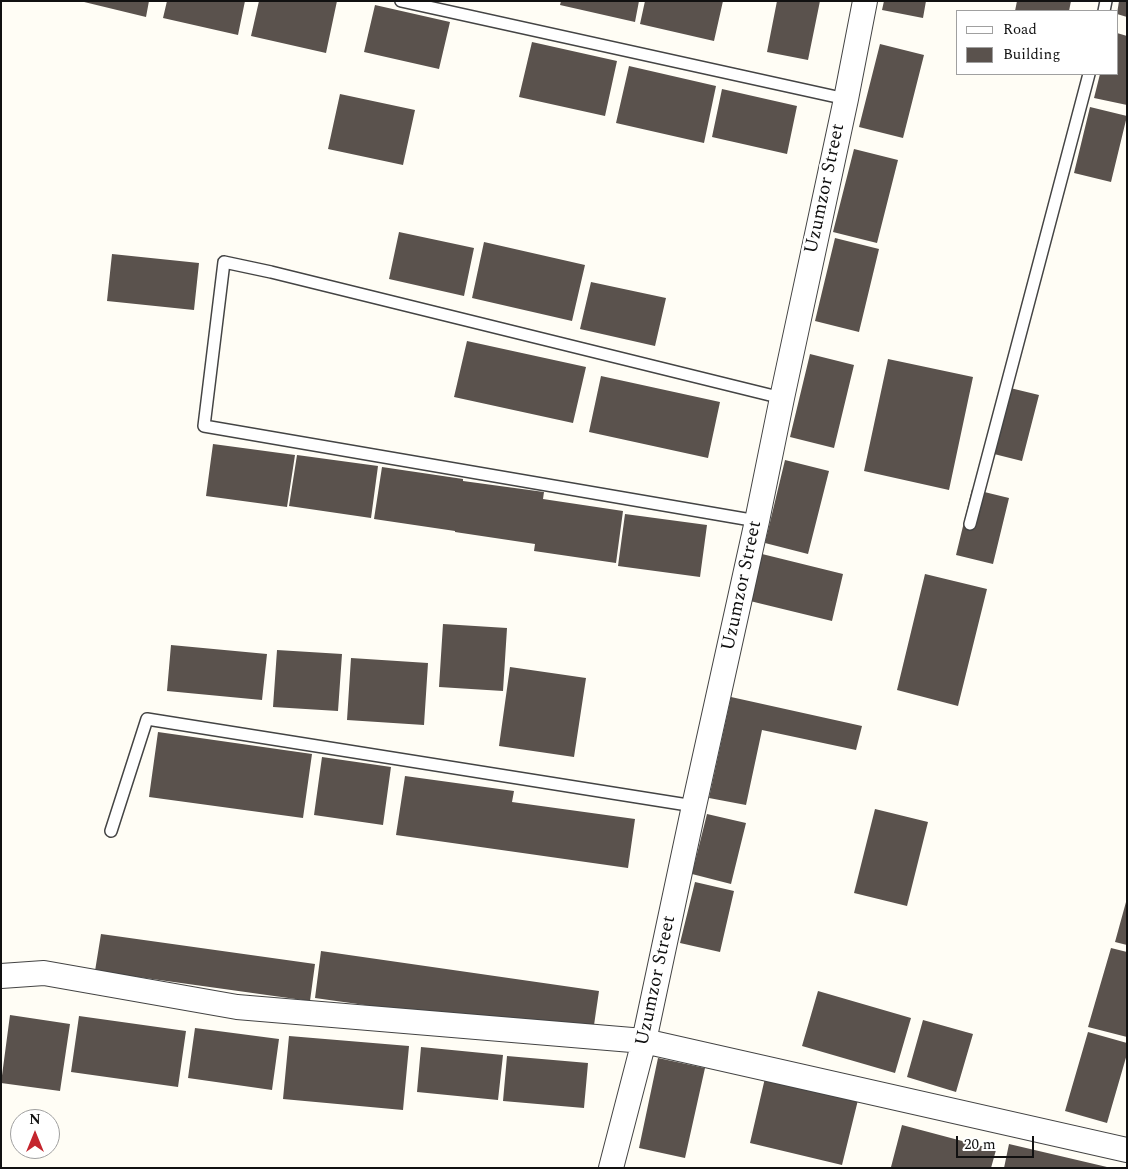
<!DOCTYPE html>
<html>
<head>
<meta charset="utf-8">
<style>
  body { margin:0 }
  #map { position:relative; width:1128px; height:1169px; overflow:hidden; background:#fffdf5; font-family:Spectral,serif }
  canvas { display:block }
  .frame { position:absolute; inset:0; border:2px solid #111; pointer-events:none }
  .legend { position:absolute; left:956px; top:10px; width:162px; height:65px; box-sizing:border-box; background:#fff; border:1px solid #a0a0a0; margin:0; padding:6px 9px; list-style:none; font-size:15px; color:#111 }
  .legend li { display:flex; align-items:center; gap:10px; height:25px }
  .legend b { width:25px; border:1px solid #a0a0a0 }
  .north { position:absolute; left:10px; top:1109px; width:50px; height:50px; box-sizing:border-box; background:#fff; border:1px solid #a0a0a0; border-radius:50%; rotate:0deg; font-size:14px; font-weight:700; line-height:20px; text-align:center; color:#111 }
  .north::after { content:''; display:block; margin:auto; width:18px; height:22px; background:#c4262e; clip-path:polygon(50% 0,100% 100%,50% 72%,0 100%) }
  .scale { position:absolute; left:956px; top:1136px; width:78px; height:22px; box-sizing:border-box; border:2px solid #111; border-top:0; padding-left:6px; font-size:15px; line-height:18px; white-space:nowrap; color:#111; -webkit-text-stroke:4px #fff; paint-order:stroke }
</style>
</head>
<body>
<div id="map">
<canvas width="1128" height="1169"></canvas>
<div class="frame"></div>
<ul class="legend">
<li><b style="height:6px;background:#fff"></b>Road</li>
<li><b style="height:14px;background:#5a524d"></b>Building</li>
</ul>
<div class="north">N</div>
<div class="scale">20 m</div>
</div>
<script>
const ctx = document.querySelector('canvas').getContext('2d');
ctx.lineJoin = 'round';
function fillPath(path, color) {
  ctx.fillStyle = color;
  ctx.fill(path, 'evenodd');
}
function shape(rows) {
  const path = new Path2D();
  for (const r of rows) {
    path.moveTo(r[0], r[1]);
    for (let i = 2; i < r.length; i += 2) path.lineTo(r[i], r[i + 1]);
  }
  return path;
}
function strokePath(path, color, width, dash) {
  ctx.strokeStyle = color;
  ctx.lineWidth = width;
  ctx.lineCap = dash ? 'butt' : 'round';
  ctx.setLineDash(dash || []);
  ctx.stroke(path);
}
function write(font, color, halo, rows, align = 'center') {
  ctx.font = font + ' Spectral,serif';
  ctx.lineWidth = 5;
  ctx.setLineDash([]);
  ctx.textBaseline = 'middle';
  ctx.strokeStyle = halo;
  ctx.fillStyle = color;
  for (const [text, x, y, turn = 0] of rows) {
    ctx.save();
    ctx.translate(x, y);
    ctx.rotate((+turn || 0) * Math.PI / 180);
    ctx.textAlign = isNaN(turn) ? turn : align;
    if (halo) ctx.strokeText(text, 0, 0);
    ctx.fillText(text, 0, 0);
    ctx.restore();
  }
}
const building = shape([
  [80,1,149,1,146,17],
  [167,1,245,1,238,35,163,18],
  [259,1,337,1,326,53,251,36],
  [561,1,639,1,635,22,560,5],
  [645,1,723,1,714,41,640,24],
  [777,1,820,1,808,60,767,52],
  [884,1,926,1,923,18,882,10],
  [1017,1,1071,1,1069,11,1015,11],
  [1119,1,1127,1,1127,17,1117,14],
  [375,5,450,22,439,69,364,52],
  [1117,33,1127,36,1127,105,1094,98,1100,74,1117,74],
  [532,42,617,61,605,116,519,97],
  [880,44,924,55,903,138,859,127],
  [629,66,716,86,704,143,616,123],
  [722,89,797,106,787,154,712,137],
  [340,94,415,110,403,165,328,149],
  [1090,107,1127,116,1111,182,1074,173],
  [854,149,898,160,877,243,833,232],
  [399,232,474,248,464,296,389,279],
  [835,238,879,249,859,332,815,321],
  [484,242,585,265,572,321,472,298],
  [112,254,199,263,194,310,107,301],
  [591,282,666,298,655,346,580,329],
  [467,341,586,367,573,423,454,397],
  [810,354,854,365,834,448,790,437],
  [888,359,973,377,949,490,864,471],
  [601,376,720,402,708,458,589,432],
  [1002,386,1039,395,1022,461,986,452],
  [213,444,295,455,287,507,206,496],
  [297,455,378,466,371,518,289,506],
  [785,460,829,471,808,554,765,543],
  [382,467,463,479,463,481,544,492,543,499,623,511,616,563,534,551,535,544,455,532,455,531,374,519],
  [972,489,1009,498,993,564,956,555],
  [625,514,707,525,700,577,618,566],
  [762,554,843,574,832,621,750,601],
  [925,574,987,589,958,706,897,690],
  [443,624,507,628,503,691,439,687],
  [171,645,267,654,262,700,167,691],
  [277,650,342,654,338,711,273,707],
  [351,658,428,663,424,725,347,720],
  [510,667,586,678,574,757,499,746],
  [731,697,862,726,856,750,762,730,746,805,709,798],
  [158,732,312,754,303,818,149,797],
  [322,757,391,767,383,825,314,815],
  [405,776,514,791,512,802,635,819,628,868,396,835],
  [875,809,928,822,907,906,854,893],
  [707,814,746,823,731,884,692,874],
  [695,882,734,891,720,952,680,943],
  [1126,902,1127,902,1127,945,1115,942],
  [101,934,315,964,310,1001,95,971],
  [1111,948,1127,952,1127,1037,1088,1027],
  [321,951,599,991,593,1032,472,1020,315,998],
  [818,991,911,1018,895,1073,802,1046],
  [10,1015,70,1024,60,1091,1,1083],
  [79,1016,186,1031,178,1087,71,1072],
  [923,1020,973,1034,956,1092,907,1077],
  [195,1028,279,1039,272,1090,188,1078],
  [1088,1032,1127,1043,1127,1054,1107,1123,1065,1111],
  [289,1036,409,1046,403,1110,283,1099],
  [421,1047,503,1055,498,1100,417,1092],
  [507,1056,588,1063,584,1108,503,1101],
  [658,1058,705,1068,685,1158,639,1148],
  [765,1078,858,1100,842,1165,750,1143],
  [902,1125,996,1150,991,1168,891,1167],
  [1009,1144,1107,1167,1107,1168,1004,1168]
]);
const service = shape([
  [401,1,846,99],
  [1104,11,1106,1],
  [757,521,204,426,224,262,271,272,782,398],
  [970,524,1089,74],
  [111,831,147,719,694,806]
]);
const minor = shape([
  [1,976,44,973,237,1007,644,1041,1127,1150],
  [611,1168,644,1041,694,806,757,521,782,398,846,99,865,1]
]);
const streetNames = [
  ["Uzumzor Street",826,189,-78],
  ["Uzumzor Street",743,586,-78],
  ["Uzumzor Street",657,981,-78]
];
fillPath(building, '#5a524d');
strokePath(service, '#444', 14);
strokePath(minor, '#444', 26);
strokePath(service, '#fff', 11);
strokePath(minor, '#fff', 24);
write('19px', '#111', '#fff', streetNames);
</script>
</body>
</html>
